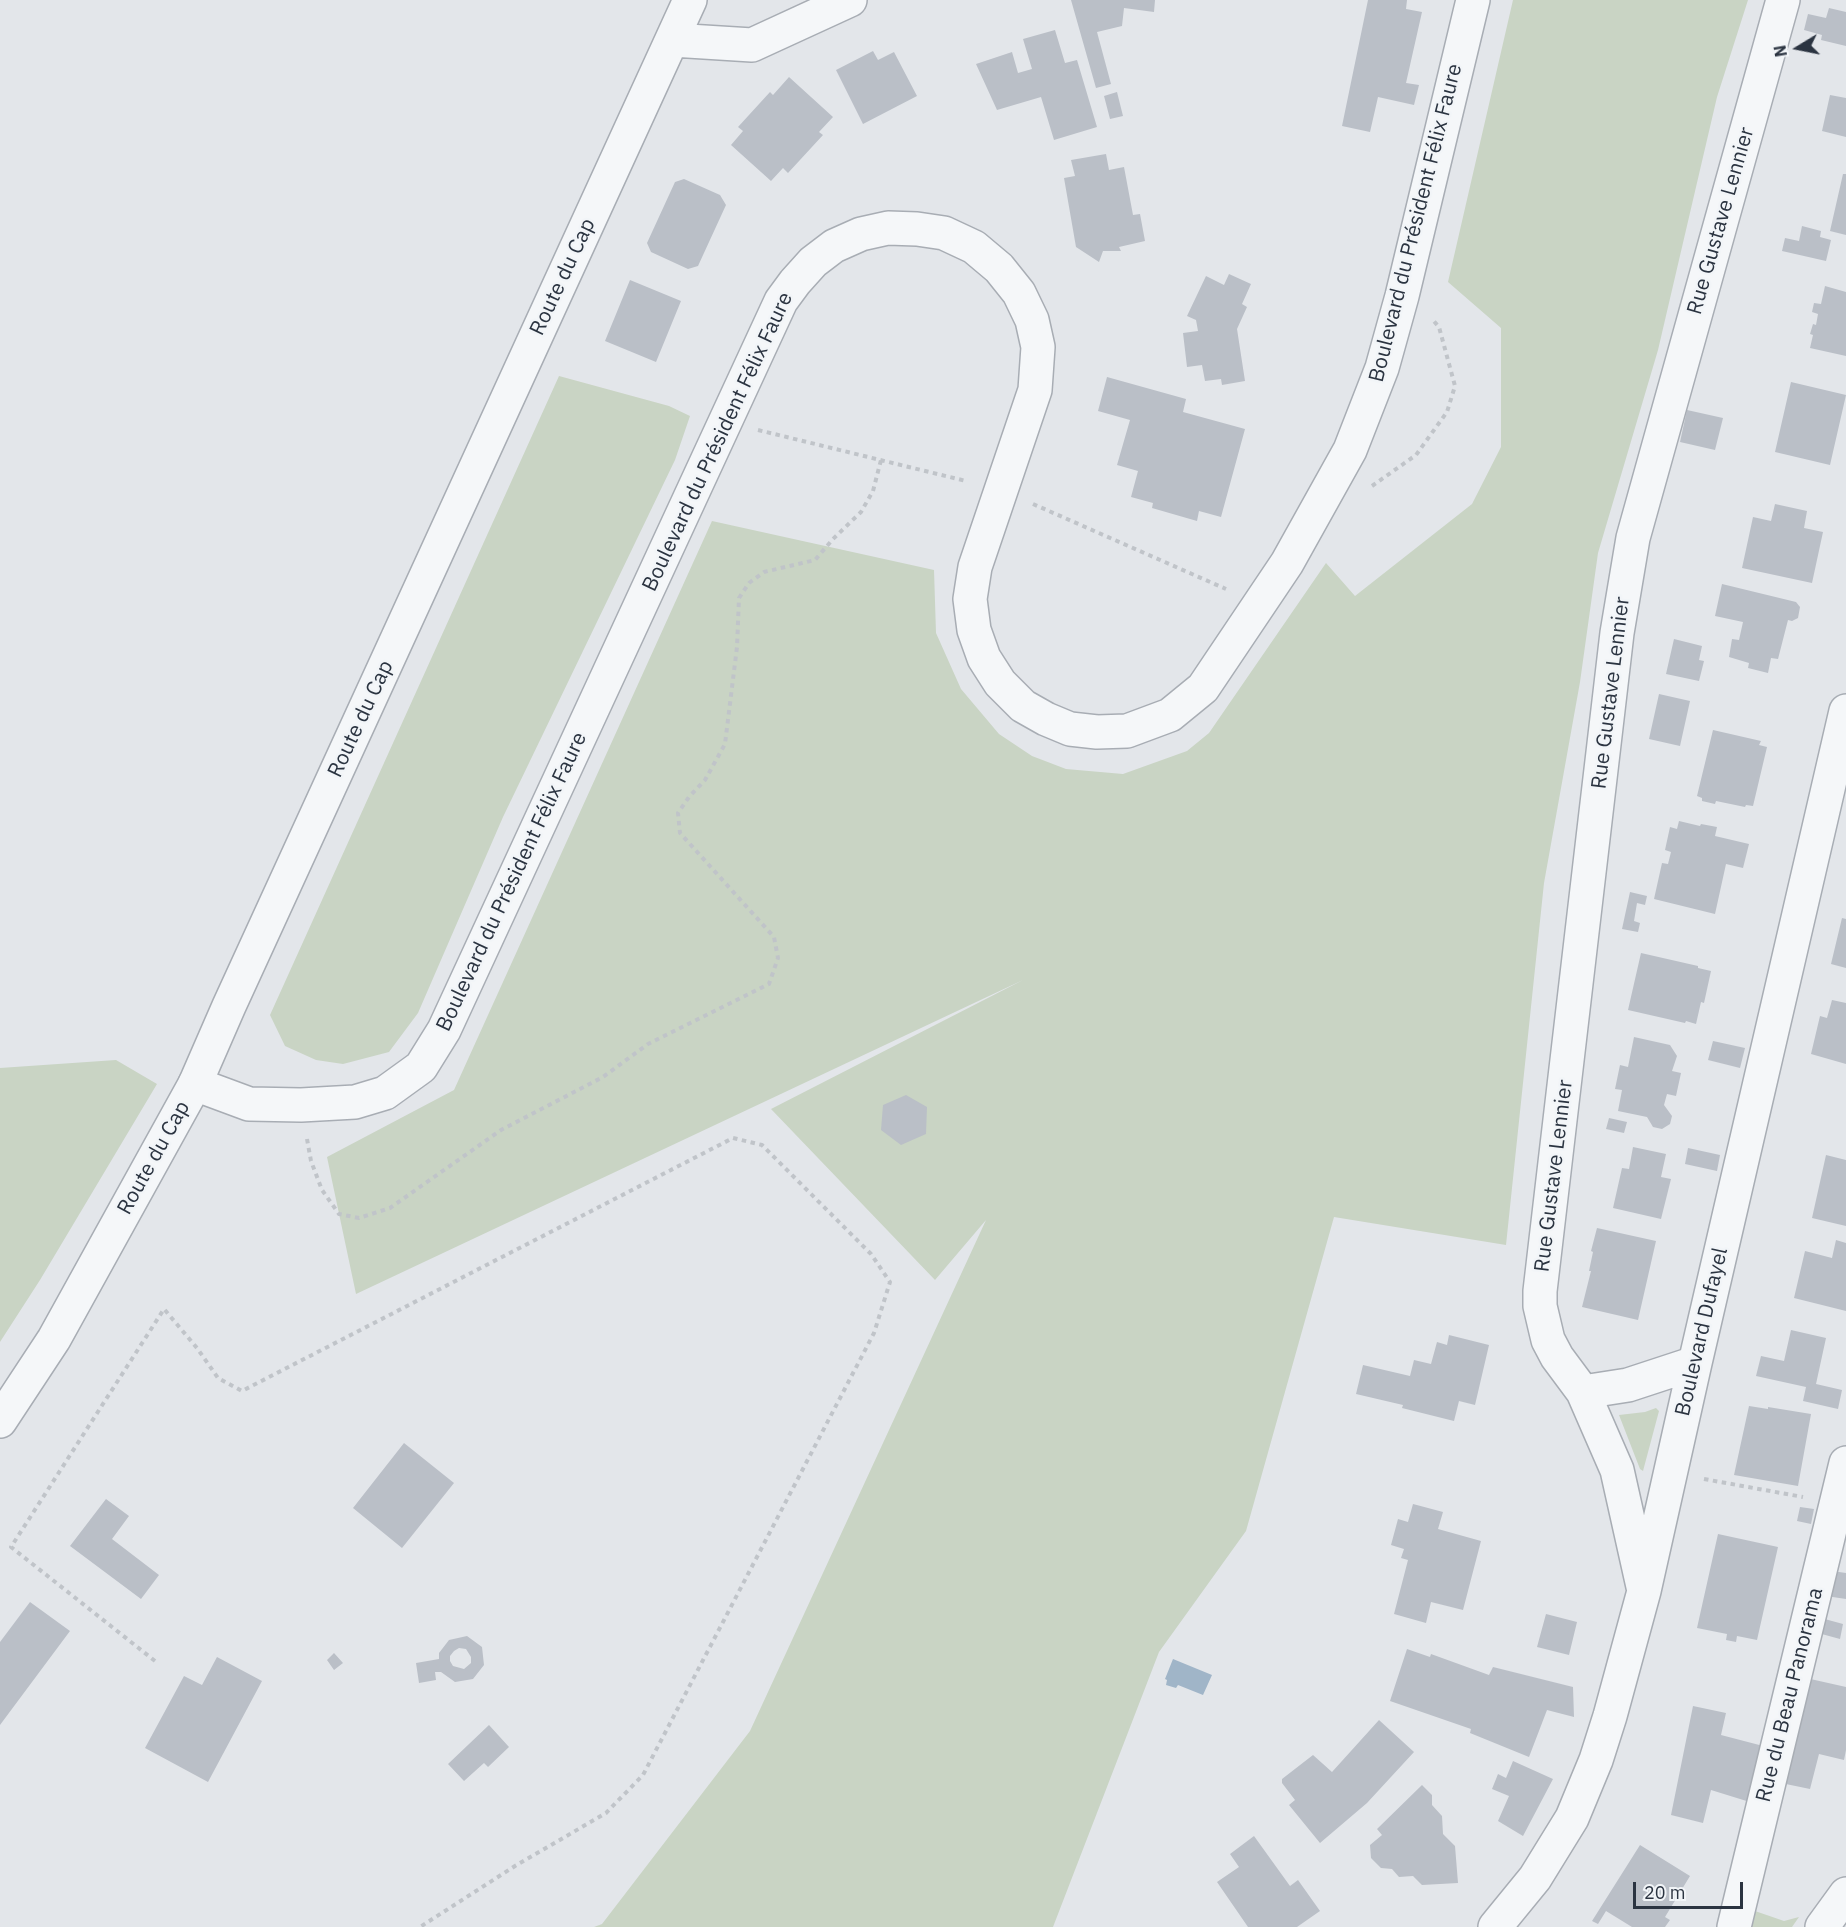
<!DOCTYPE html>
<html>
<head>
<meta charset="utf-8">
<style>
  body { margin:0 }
  #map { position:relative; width:1846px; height:1927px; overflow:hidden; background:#e3e6ea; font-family:"IBM Plex Sans",sans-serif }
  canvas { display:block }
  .north { position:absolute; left:1768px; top:18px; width:60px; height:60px; -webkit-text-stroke:4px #f2f5f8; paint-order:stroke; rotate:260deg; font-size:16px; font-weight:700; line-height:24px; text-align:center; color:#2b3441 }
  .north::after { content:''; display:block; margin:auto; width:21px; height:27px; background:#2b3441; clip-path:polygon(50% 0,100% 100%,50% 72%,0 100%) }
  .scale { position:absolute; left:1633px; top:1882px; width:110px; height:27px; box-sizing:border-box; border:3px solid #2b3441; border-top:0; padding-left:8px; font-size:18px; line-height:21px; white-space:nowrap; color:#2b3441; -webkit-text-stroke:4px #f2f5f8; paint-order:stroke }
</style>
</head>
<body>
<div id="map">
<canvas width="1846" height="1927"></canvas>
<div class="north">N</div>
<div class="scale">20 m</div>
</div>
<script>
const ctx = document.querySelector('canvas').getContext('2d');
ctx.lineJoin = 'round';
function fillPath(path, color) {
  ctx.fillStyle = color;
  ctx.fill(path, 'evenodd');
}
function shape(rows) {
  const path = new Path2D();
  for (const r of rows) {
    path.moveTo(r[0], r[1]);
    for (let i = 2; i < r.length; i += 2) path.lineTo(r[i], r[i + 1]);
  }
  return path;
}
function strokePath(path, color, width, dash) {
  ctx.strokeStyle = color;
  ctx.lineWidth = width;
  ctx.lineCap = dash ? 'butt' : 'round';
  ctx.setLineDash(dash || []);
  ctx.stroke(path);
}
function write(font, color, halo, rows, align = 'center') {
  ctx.font = font + ' "IBM Plex Sans",sans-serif';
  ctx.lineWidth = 5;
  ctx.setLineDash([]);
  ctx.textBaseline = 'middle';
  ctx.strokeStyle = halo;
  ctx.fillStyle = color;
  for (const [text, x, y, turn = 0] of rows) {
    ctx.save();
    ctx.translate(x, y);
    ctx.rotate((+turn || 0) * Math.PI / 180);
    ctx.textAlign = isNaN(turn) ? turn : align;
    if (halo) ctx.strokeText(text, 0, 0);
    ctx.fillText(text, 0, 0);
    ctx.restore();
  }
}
const green = shape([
  [1513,0,1748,0,1717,97,1658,350,1598,553,1580,682,1544,883,1506,1245,1334,1217,1246,1531,1159,1652,1053,1927,594,1927,602,1924,750,1731,986,1220,935,1280,771,1109,1023,980,356,1294,327,1157,454,1090,712,521,934,570,936,633,961,689,999,734,1032,756,1066,769,1123,774,1187,751,1209,733,1326,563,1355,596,1472,504,1501,447,1501,328,1448,282],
  [559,376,669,406,690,416,675,460,503,817,418,1013,389,1052,343,1064,316,1060,285,1046,270,1015],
  [116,1060,157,1084,40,1280,0,1342,0,1068],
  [1656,1408,1659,1411,1643,1471,1640,1469,1619,1415,1645,1412],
  [1755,1911,1784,1921,1799,1917,1792,1927,1751,1927]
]);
const water = shape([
  [1173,1659,1212,1675,1203,1695,1178,1685,1176,1688,1166,1685,1167,1680,1165,1679]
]);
const building = shape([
  [1071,0,1155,0,1154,12,1124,8,1122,26,1097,32,1111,84,1096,88],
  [1368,0,1407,0,1406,9,1422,12,1406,83,1419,85,1414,105,1378,97,1370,132,1342,126],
  [1829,8,1846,12,1846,46,1821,40,1822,35,1804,30,1808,14,1826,18],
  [1055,30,1065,63,1077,60,1097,127,1054,140,1041,97,997,110,976,64,1012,52,1018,73,1032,69,1023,39],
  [873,51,878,60,894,52,917,96,863,124,836,70],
  [789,77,833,117,819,132,823,135,788,173,783,168,771,181,731,145,743,131,738,127,770,92,773,95],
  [1117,92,1123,116,1110,119,1104,96],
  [1830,95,1846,98,1846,137,1822,131],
  [1106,154,1109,170,1124,167,1133,215,1140,214,1145,241,1119,247,1121,251,1103,251,1099,262,1076,247,1064,178,1075,176,1071,160],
  [1843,174,1846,174,1846,235,1830,231],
  [684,179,720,195,726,205,698,266,688,269,651,252,647,243,675,182],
  [1802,226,1821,231,1820,237,1831,240,1826,261,1782,251,1785,238,1799,241],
  [1229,274,1251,284,1242,304,1247,307,1237,329,1245,381,1222,385,1221,379,1205,381,1202,365,1187,367,1183,333,1198,331,1196,320,1187,316,1206,276,1224,285],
  [630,280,681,301,656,362,605,341],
  [1825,286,1846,292,1846,356,1810,348,1813,335,1810,334,1813,324,1816,325,1818,314,1812,312,1814,303,1821,304],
  [1107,377,1186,399,1183,412,1245,429,1221,517,1199,511,1197,521,1152,508,1153,503,1131,497,1138,471,1117,465,1130,420,1098,411],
  [1791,382,1846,395,1830,465,1775,452],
  [1687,410,1723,418,1715,450,1680,442],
  [1775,504,1807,511,1804,528,1823,532,1812,583,1742,568,1753,517,1771,521],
  [1722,584,1796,602,1800,607,1798,618,1792,621,1788,620,1778,659,1771,658,1768,673,1748,668,1749,663,1729,657,1732,639,1739,640,1743,622,1715,616],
  [1674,639,1702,646,1699,660,1704,661,1699,681,1666,674],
  [1659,694,1690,701,1680,746,1649,739],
  [1713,730,1761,741,1759,745,1767,747,1753,806,1746,805,1745,807,1716,801,1715,804,1702,801,1702,798,1697,796],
  [1679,821,1700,826,1701,824,1717,827,1715,836,1749,844,1743,868,1726,864,1715,914,1654,899,1662,863,1668,864,1671,852,1665,850,1670,827,1677,829],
  [1630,892,1647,896,1645,905,1637,903,1634,921,1640,923,1638,932,1622,929],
  [1842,918,1846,919,1846,968,1831,964],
  [1641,953,1698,966,1698,968,1711,971,1704,1003,1701,1002,1696,1024,1686,1021,1685,1023,1628,1010],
  [1832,1000,1846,1003,1846,1064,1811,1054,1820,1016,1827,1018],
  [1634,1037,1670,1045,1677,1056,1672,1071,1681,1073,1676,1096,1667,1094,1664,1105,1672,1116,1670,1124,1662,1129,1653,1127,1647,1117,1618,1111,1622,1090,1615,1089,1620,1065,1628,1067],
  [1713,1041,1745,1048,1740,1068,1708,1060],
  [906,1095,927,1107,926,1134,901,1145,881,1130,883,1105],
  [1609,1118,1627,1122,1624,1133,1606,1129],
  [1633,1147,1666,1154,1661,1177,1671,1179,1661,1219,1613,1208,1622,1168,1629,1169],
  [1688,1148,1720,1155,1717,1171,1685,1164],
  [1826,1155,1846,1160,1846,1226,1812,1218],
  [1597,1228,1656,1241,1638,1320,1582,1307,1591,1271,1589,1271,1593,1252,1591,1251],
  [1836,1240,1846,1243,1846,1311,1794,1298,1805,1251,1832,1258],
  [1791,1330,1826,1338,1816,1384,1842,1390,1838,1409,1803,1401,1806,1387,1756,1376,1761,1356,1784,1361],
  [1449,1335,1489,1345,1475,1405,1459,1401,1454,1421,1402,1408,1403,1405,1356,1394,1363,1365,1410,1376,1414,1360,1431,1364,1437,1342,1447,1345],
  [1749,1406,1768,1409,1768,1407,1811,1414,1798,1486,1734,1475],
  [404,1443,454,1483,402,1548,353,1508],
  [106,1499,129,1516,112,1539,159,1575,141,1599,70,1546],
  [1413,1504,1443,1512,1438,1529,1481,1541,1463,1610,1431,1602,1426,1623,1394,1614,1408,1560,1401,1558,1404,1549,1391,1545,1398,1519,1408,1522],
  [1800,1507,1814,1509,1811,1524,1797,1521],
  [1718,1534,1778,1547,1757,1640,1737,1636,1736,1642,1726,1640,1727,1634,1697,1628],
  [1832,1571,1846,1573,1846,1599,1826,1596],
  [30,1602,70,1631,0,1725,0,1642],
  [1546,1614,1577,1622,1569,1655,1537,1647],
  [1821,1618,1843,1624,1840,1639,1818,1633],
  [467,1636,482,1647,484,1665,473,1679,455,1682,441,1672,435,1672,436,1680,419,1683,416,1663,439,1659,439,1653,449,1640],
  [459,1648,466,1649,471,1657,471,1663,464,1669,453,1666,450,1661,450,1656,454,1651],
  [1407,1649,1430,1657,1431,1654,1489,1675,1493,1667,1573,1687,1574,1717,1547,1710,1529,1757,1470,1733,1471,1729,1390,1701],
  [334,1653,343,1663,334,1670,327,1660],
  [217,1657,262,1681,208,1782,145,1748,184,1676,202,1685],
  [1806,1678,1846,1687,1846,1750,1844,1760,1819,1754,1810,1789,1781,1783],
  [1693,1706,1726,1713,1721,1735,1767,1747,1753,1803,1711,1790,1703,1823,1671,1815],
  [1379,1720,1414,1752,1367,1803,1320,1843,1289,1805,1295,1800,1282,1783,1282,1779,1313,1755,1332,1772],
  [489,1725,509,1747,488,1767,484,1763,464,1781,448,1764],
  [1513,1761,1553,1779,1523,1836,1498,1821,1509,1796,1492,1789,1498,1774,1506,1778],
  [1422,1785,1432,1795,1432,1805,1442,1816,1443,1834,1455,1846,1458,1883,1422,1885,1413,1876,1399,1877,1392,1869,1381,1868,1371,1858,1370,1845,1382,1835,1377,1829],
  [1254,1836,1290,1886,1298,1880,1320,1911,1297,1927,1248,1927,1217,1882,1239,1867,1230,1854],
  [1640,1845,1690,1876,1665,1917,1670,1920,1665,1927,1632,1927,1606,1911,1598,1924,1592,1921]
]);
const path = shape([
  [758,430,966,481],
  [1372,486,1416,455,1447,412,1455,386,1439,327,1432,319],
  [1033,504,1226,589],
  [307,1139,311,1161,322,1190,339,1214,359,1218,390,1208,501,1130,603,1077,648,1044,769,984,778,958,774,937,680,833,678,813,689,797,705,780,725,744,737,647,739,598,749,583,764,572,815,560,833,539,861,512,873,491,881,460],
  [1704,1479,1803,1497],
  [155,1661,11,1547,164,1309,197,1348,218,1378,242,1391,733,1138,762,1145,871,1254,890,1282,874,1333,643,1775,606,1813,515,1866,420,1927]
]);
const minor = shape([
  [672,40,752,45,850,0],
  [195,1084,229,1006,690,0],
  [1583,1392,1628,1385,1695,1363],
  [1644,1591,1617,1470,1583,1392,1557,1357,1548,1340,1540,1306,1540,1291,1617,633,1633,538,1783,0],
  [1495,1927,1535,1878,1572,1818,1596,1760,1610,1716,1644,1591,1695,1363,1846,711],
  [1734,1927,1846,1463],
  [1822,1927,1846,1894]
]);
const tertiary = shape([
  [0,1421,54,1339,195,1084,249,1104,301,1105,355,1102,385,1093,421,1067,444,1030,781,301,795,282,813,262,834,246,861,234,888,228,917,229,944,233,974,247,999,268,1019,293,1032,320,1038,347,1035,390,975,567,970,599,974,630,984,658,1000,683,1023,706,1046,719,1070,729,1097,732,1127,731,1170,715,1203,688,1287,563,1350,450,1382,368,1402,296,1473,0]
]);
const streetNames = [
  ["Rue Gustave Lennier",1721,221,-74],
  ["Boulevard du Président Félix Faure",1416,223,-76],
  ["Route du Cap",563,277,-65],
  ["Boulevard du Président Félix Faure",718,442,-65],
  ["Rue Gustave Lennier",1611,693,-83],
  ["Route du Cap",361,719,-65],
  ["Boulevard du Président Félix Faure",512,882,-65],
  ["Route du Cap",154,1158,-61],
  ["Rue Gustave Lennier",1554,1176,-83],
  ["Boulevard Dufayel",1702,1332,-77],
  ["Rue du Beau Panorama",1790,1695,-76]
];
fillPath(green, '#c9d4c4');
fillPath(water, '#a0b5c8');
fillPath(building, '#babfc7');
strokePath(minor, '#a8adb4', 36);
strokePath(tertiary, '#a8adb4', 36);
strokePath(path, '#c0c4c9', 4, [4.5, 4.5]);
strokePath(minor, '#f5f7f9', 33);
strokePath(tertiary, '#f5f7f9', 33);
write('21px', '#2b3441', '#f2f5f8', streetNames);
</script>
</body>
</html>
